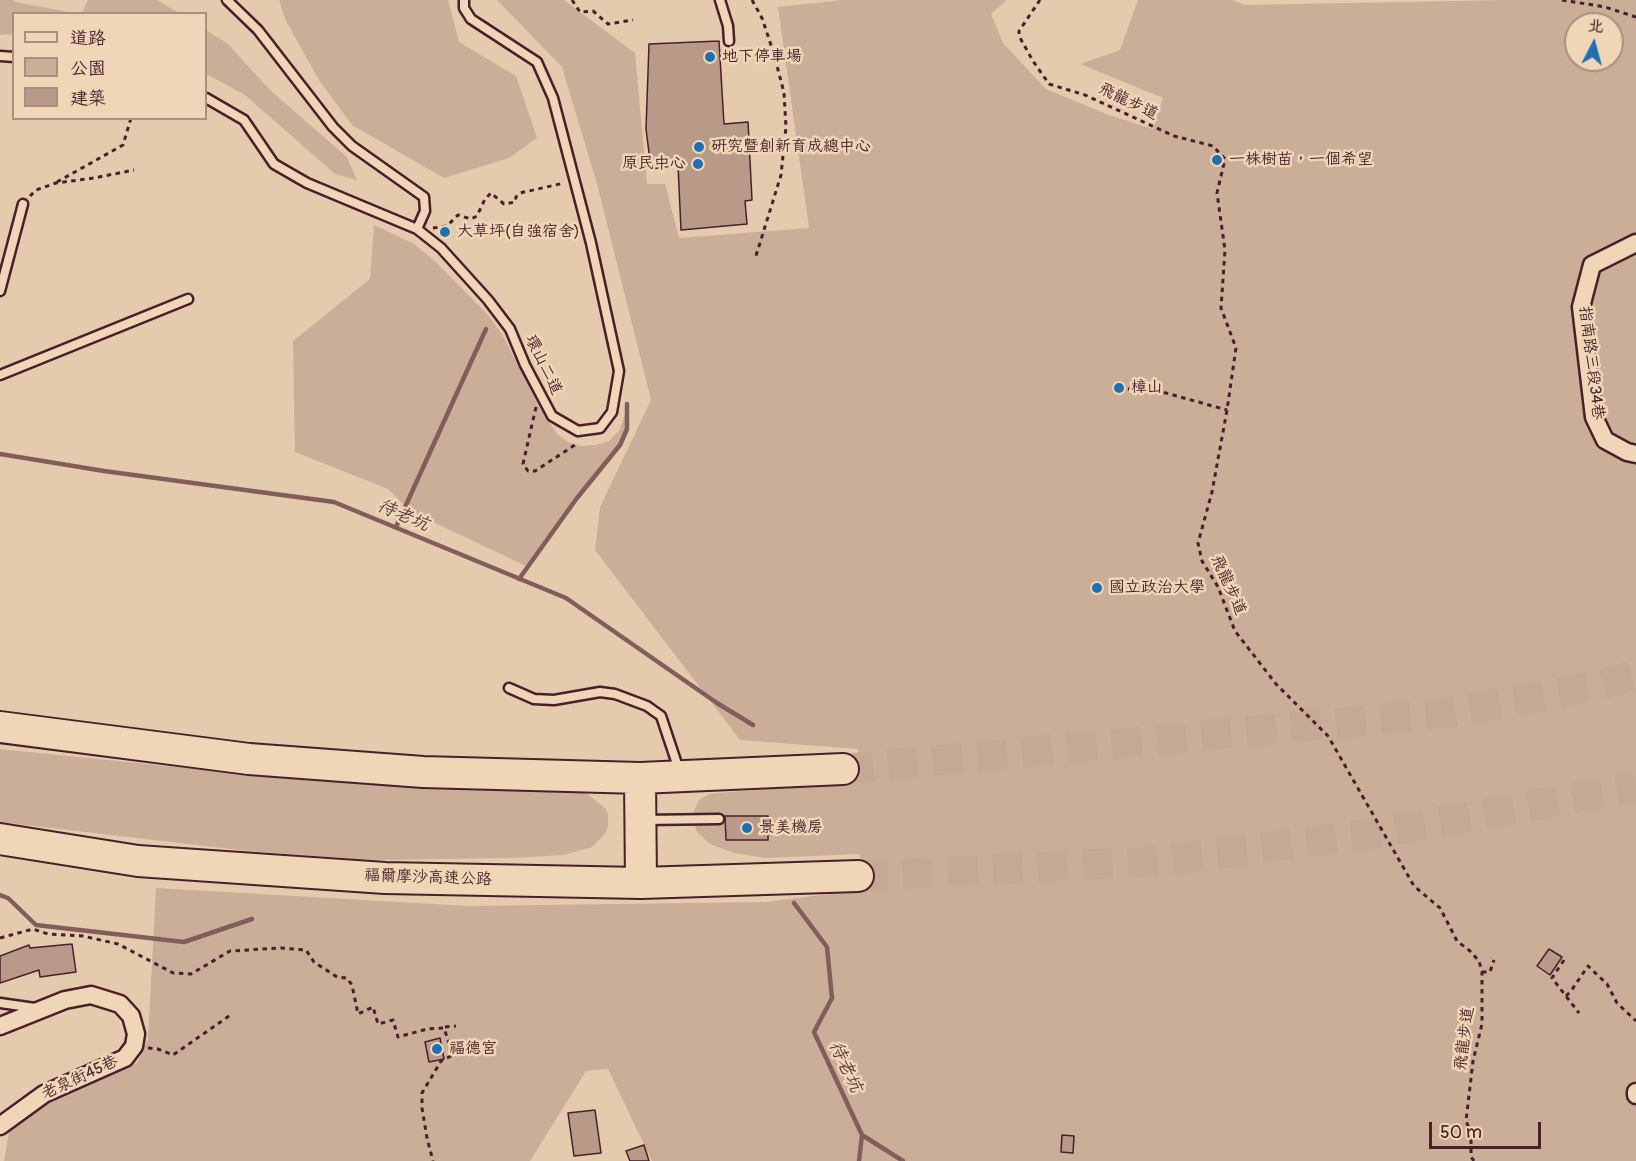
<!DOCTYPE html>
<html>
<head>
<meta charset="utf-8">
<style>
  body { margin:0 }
  #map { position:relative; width:1636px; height:1161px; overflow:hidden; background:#e4cbae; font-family:Pangolin,"LXGW WenKai TC",sans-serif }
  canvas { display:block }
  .legend { position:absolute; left:12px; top:12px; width:195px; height:108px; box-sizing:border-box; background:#eed6b6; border:2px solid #ac8d7e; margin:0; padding:8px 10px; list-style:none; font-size:18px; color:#4a1f2b }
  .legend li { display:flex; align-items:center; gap:12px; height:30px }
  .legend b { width:30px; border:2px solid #ac8d7e }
  .north { position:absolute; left:1564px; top:12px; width:60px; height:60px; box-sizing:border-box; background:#eed6b6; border:2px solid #ac8d7e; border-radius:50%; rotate:6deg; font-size:16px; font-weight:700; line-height:24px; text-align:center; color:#4a1f2b }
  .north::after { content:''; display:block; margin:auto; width:21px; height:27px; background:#1f6fb2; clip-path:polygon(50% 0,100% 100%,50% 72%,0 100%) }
  .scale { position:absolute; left:1429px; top:1122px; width:112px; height:27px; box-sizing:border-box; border:3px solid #4a1f2b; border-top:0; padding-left:8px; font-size:18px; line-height:21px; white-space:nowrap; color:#4a1f2b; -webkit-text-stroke:4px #eed6b6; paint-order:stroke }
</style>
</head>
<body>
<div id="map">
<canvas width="1636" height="1161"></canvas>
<ul class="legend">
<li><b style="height:8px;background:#eed6b6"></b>道路</li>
<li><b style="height:16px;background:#caae98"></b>公園</li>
<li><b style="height:16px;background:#b99a89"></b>建築</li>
</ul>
<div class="north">北</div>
<div class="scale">50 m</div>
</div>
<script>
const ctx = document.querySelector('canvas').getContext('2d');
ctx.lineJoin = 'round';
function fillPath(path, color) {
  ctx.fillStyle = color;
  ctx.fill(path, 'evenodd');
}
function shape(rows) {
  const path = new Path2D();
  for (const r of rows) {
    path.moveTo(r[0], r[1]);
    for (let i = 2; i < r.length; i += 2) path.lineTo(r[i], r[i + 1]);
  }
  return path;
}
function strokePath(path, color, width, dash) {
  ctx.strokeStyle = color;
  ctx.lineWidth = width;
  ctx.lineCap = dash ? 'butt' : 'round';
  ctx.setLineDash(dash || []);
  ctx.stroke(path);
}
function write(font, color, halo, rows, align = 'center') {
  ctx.font = font + ' Pangolin,"LXGW WenKai TC",sans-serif';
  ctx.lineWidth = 5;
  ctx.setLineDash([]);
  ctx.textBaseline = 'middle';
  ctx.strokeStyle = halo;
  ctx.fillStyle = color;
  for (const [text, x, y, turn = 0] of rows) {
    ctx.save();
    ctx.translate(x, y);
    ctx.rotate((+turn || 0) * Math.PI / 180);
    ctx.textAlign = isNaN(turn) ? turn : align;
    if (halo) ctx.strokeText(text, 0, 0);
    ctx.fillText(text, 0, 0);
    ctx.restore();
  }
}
const green = shape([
  [0,0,13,0,15,2,74,13,14,14,13,34,0,35],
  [88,0,157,0,179,13,82,13],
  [279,0,448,0,459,42,516,76,537,138,509,158,444,178,352,125,319,80,286,21],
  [497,0,564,0,635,53,647,184,665,184,679,238,809,228,778,7,843,0,1007,0,991,14,1003,43,1046,89,1109,115,1153,129,1163,98,1080,64,1120,50,1138,0,1232,0,1245,5,1509,0,1636,0,1636,1161,652,1161,608,1069,586,1071,530,1161,4,1161,11,1121,137,1063,148,1039,156,888,468,906,766,902,869,889,859,854,766,858,734,853,710,844,697,832,691,817,699,800,709,794,862,780,858,749,740,740,595,550,600,507,651,400,597,184,562,67],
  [1576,24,1612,24,1612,60,1576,60],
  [206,30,228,44,271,91,347,157,357,180,335,174,245,95,206,74],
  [374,225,414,244,436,262,488,315,502,334,540,408,557,434,568,442,580,446,596,445,609,441,619,431,626,411,625,434,619,444,578,493,528,567,410,511,388,489,295,452,293,341,370,279],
  [0,749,303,780,416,786,573,790,589,795,606,809,608,815,608,826,605,834,592,847,563,855,513,858,371,860,248,851,0,822]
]);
const stream = shape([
  [0,454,104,471,334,502,566,598,717,703,753,725],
  [396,527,486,329],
  [519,579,577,498,620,445,627,429,627,404],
  [0,895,8,898,36,925,184,942,252,919],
  [794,903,827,947,832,998,814,1032,862,1135,903,1161],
  [859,1161,862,1135]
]);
const building = shape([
  [719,41,724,124,748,122,752,200,745,201,747,224,681,230,678,165,651,169,646,129,649,44,719,41],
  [725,816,768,816,768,840,726,840,725,816],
  [72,944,76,972,40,977,39,970,0,983,0,956,29,945,30,948,72,944],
  [1549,949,1562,957,1550,975,1537,966,1549,949],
  [440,1038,444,1059,429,1062,425,1042,440,1038],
  [595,1110,601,1153,574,1156,568,1113,595,1110],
  [1062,1135,1074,1136,1073,1153,1061,1152,1062,1135],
  [644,1145,649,1161,630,1161,626,1151,644,1145]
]);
const motorwayTunnel = shape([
  [843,769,1446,713,1594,686,1636,675],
  [858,876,1160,861,1377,833,1636,787]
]);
const path = shape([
  [572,0,580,12,593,11,608,24,633,20],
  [752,0,762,18,774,54,784,93,786,127,781,175,755,259],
  [1040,0,1019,31,1019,36,1033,61,1049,84,1085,95,1174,136,1213,146,1225,159,1217,193,1225,250,1221,308,1236,348,1227,410,1212,492,1198,543,1202,561,1218,587,1235,631,1276,684,1328,736,1414,886,1440,908,1457,941,1470,951,1479,961,1482,972,1482,1024,1473,1061,1466,1121,1471,1133,1471,1157,1474,1161],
  [1562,0,1605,7,1636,17],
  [57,182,123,145,131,118],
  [30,196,36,190,56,183,94,178,134,170],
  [433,228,447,226,458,215,471,219,477,216,485,199,491,193,504,204,515,202,516,197,520,193,564,183],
  [1119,388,1166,393,1227,410],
  [536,407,523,464,528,471,535,471,578,443],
  [0,938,33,929,48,934,83,936,118,944,173,973,191,974,230,951,281,948,306,950,314,962,337,977,347,978,352,985,358,1014,373,1007,378,1024,393,1020,398,1037,427,1029,444,1028,453,1055,441,1061,422,1093,422,1108,427,1138,433,1161],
  [1564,960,1552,978,1579,1013],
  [1482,972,1490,972,1494,960],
  [1566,996,1571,991,1588,966,1607,984,1617,1003,1636,1021],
  [445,1027,456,1026],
  [148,1048,158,1049,173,1055,232,1014]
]);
const service = shape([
  [227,0,258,30,333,127,352,146,424,197,425,211,417,229],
  [720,0,728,26,729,41],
  [0,56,14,57],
  [206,98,244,120,274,164,307,183,417,229,441,248,488,300,510,329,525,365,552,416,578,431,600,428,612,412,619,371,591,243,553,98,537,62,471,19,464,8,464,0],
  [0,291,23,204],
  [0,375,188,299],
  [509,688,534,699,554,700,600,692,615,694,647,706,661,716,679,770],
  [644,820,719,819],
  [0,1003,35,1008]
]);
const minor = shape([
  [1636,243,1592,265,1581,307,1594,417,1605,440,1627,452,1636,454],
  [0,1026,65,1000,91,995,120,1004,131,1016,136,1034,134,1046,125,1058,44,1094,0,1126],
  [1636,1092,1636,1095]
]);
const motorway = shape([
  [0,727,249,759,423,772,640,778,843,769],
  [640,778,641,883],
  [0,839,138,861,385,878,641,883,858,876]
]);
const markers = [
  [710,57,6,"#1f6fb2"],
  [699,147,6,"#1f6fb2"],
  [1217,160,6,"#1f6fb2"],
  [698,164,6,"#1f6fb2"],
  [445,232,6,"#1f6fb2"],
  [1119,388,6,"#1f6fb2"],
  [1097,588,6,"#1f6fb2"],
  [747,828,6,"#1f6fb2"],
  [437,1049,6,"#1f6fb2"]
];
const poiNames = [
  ["地下停車場",722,57],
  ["研究暨創新育成總中心",711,147],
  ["一株樹苗，一個希望",1229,160],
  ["原民中心",686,164,"right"],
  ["大草坪(自強宿舍)",457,232],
  ["樟山",1131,388],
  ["國立政治大學",1109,588],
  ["景美機房",759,828],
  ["福德宮",449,1049]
];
const streetNames = [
  ["飛龍步道",1128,102,26],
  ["指南路三段34巷",1591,363,83],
  ["環山二道",543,365,64],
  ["飛龍步道",1228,585,66],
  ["福爾摩沙高速公路",428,878,2],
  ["飛龍步道",1465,1039,-83],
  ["老泉街45巷",80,1078,-25]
];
const waterNames = [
  ["待老坑",403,516,23],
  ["待老坑",845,1067,65]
];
fillPath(green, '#caae98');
strokePath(stream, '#825d5a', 4.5);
fillPath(building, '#b99a89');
strokePath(building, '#4a1f2b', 1.5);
strokePath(motorwayTunnel, '#c5a994', 30, [30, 15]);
strokePath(service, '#4a1f2b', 13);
strokePath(minor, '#4a1f2b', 21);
strokePath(motorway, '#4a1f2b', 34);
strokePath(path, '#4a1f2b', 3, [4.5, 4.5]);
strokePath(service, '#eed6b6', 8);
strokePath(minor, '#eed6b6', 16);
strokePath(motorway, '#eed6b6', 30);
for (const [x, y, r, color] of markers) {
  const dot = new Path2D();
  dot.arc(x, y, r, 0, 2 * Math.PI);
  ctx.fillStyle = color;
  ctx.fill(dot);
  strokePath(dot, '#eed6b6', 2);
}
write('16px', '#4a1f2b', '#eed6b6', poiNames, 'left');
write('16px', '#4a1f2b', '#eed6b6', streetNames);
write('italic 18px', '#61393e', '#eed6b6', waterNames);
</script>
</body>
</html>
